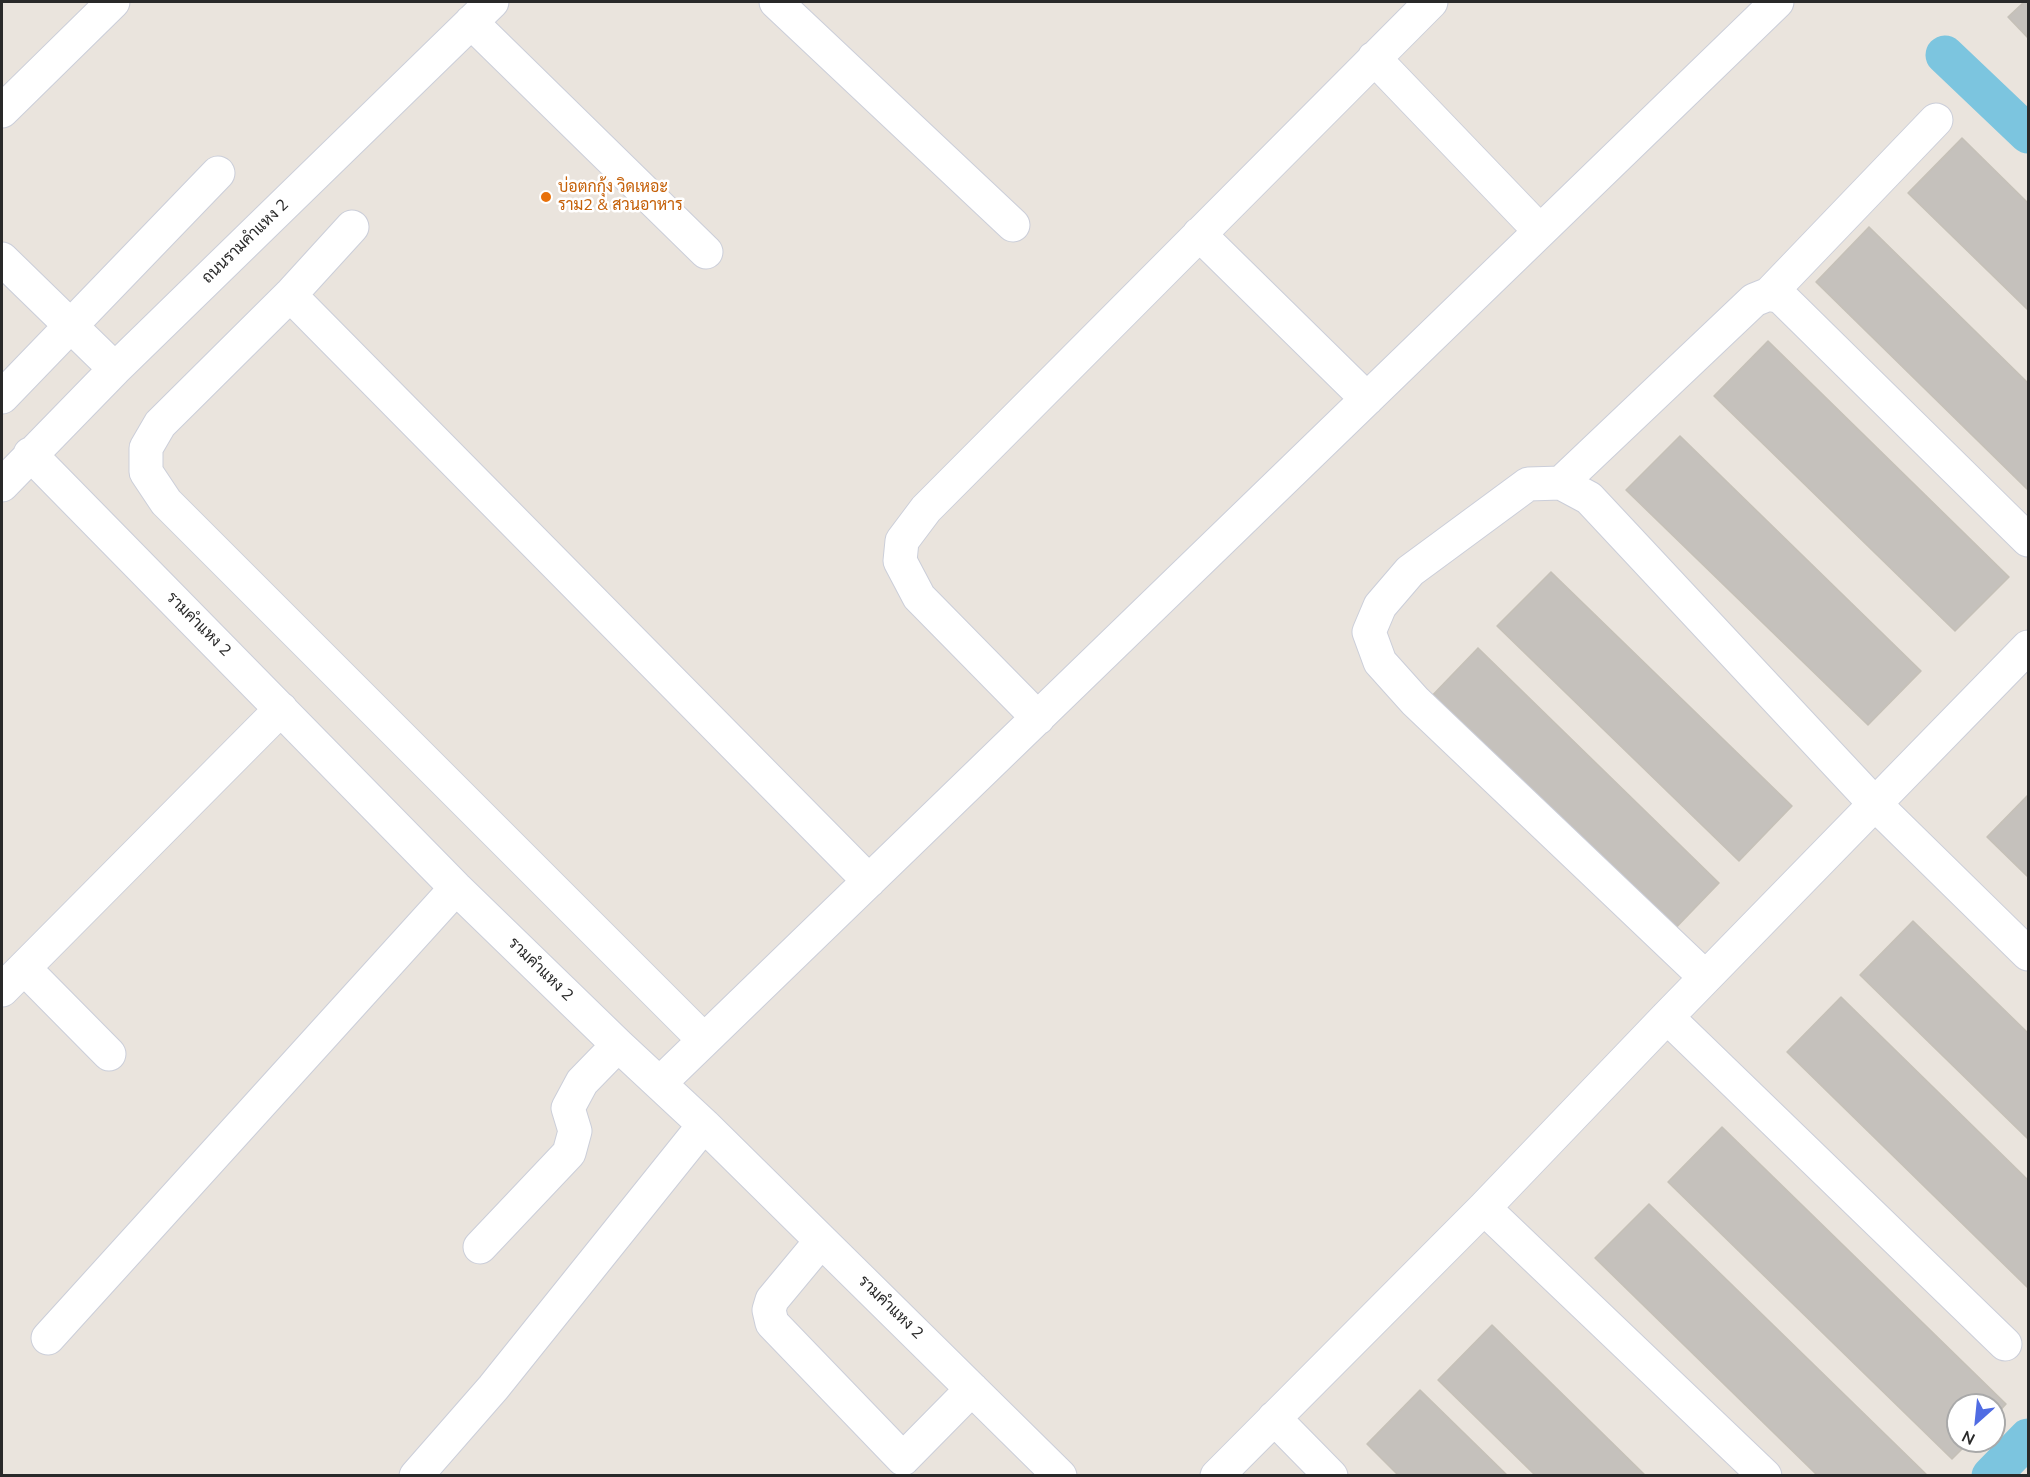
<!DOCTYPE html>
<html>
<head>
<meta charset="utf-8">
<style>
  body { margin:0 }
  #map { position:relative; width:2030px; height:1477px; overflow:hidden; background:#eae4dd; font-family:"Nunito Sans",sans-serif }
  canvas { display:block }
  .frame { position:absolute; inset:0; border:3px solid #292929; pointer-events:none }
  .north { position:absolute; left:1946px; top:1393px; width:60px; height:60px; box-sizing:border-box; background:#fff; border:2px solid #a9a9a9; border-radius:50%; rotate:207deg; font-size:16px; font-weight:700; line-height:24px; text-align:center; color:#292929 }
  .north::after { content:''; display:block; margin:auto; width:21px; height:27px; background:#506ce3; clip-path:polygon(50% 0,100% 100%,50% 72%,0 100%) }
</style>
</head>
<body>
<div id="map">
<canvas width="2030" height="1477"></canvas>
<div class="frame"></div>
<div class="north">N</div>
</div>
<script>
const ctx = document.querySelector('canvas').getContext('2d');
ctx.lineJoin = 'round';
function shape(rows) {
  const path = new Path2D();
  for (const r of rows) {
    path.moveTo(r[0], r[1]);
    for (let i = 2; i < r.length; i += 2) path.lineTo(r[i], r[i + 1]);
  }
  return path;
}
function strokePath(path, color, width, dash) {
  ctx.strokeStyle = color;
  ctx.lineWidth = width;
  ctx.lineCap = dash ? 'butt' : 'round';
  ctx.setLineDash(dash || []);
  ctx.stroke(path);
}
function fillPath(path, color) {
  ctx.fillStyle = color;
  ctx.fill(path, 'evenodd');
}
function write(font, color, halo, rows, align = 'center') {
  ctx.font = font + ' "Nunito Sans",Sarabun,sans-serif';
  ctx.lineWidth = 5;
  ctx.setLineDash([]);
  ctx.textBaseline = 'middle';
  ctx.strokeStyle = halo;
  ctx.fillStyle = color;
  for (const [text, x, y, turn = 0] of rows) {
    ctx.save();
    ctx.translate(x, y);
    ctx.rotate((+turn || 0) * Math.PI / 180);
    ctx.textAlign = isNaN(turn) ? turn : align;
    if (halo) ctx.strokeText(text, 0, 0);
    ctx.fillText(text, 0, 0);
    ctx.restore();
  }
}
const canal = shape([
  [1945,55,2028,134],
  [1991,1476,2028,1438]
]);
const building = shape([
  [2024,2,2028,2,2028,38,2008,17,2024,2],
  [1962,138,2028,203,2028,310,1908,193,1962,138],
  [1869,227,2028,383,2028,490,1816,282,1869,227],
  [1768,341,2009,577,1955,631,1714,396,1768,341],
  [1680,436,1921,671,1868,725,1626,490,1680,436],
  [1551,572,1792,806,1739,861,1497,626,1551,572],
  [1478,648,1719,883,1666,938,1425,703,1478,648],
  [2028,795,2028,877,1987,837,2028,795],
  [1913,921,2028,1033,2028,1139,1860,975,1913,921],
  [1841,997,2028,1180,2028,1288,1787,1052,1841,997],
  [1722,1127,2006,1404,1994,1417,1994,1405,1958,1405,1958,1441,1970,1441,1952,1459,1668,1182,1722,1127],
  [1649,1204,1928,1476,1818,1476,1595,1258,1649,1204],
  [1492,1325,1646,1476,1536,1476,1438,1380,1492,1325],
  [1420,1390,1508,1476,1399,1476,1367,1444,1420,1390]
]);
const minor = shape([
  [776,2,1013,225],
  [471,22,706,252],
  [1374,58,1540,231],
  [2,111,113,2],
  [352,227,290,295,160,424,146,448,146,472,166,502,704,1040],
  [1199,234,1367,399],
  [2,259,115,369],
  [1769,294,1936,120],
  [290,295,869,881],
  [2,397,218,173],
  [30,454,456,888,618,1045,704,1125,1060,1476],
  [1561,483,1754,300,1769,294,1781,297,2028,540],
  [2,485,115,369,492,2],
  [1038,718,919,597,900,561,902,541,926,509,1431,2],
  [24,968,109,1054],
  [1705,977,1415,701,1380,662,1369,632,1380,606,1410,571,1528,484,1561,483,1589,498,1875,804,2028,954],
  [2,990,281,709],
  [1667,1017,2005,1344],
  [660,1083,1777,2],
  [1484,1208,1765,1476],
  [821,1241,772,1300,769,1310,772,1323,903,1459,972,1389],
  [480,1247,569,1153,575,1131,568,1108,582,1082,618,1045],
  [48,1338,456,888],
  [1274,1418,1331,1476],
  [416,1476,493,1388,704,1125],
  [1217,1476,1484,1208,1667,1017,2028,647]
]);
const markers = [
  [546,197,6,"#e8710a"]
];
const foodNames = [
  ["บ่อตกกุ้ง วิดเหอะ",558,188],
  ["ราม2 & สวนอาหาร",558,206]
];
const streetNames = [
  ["ถนนรามคำแหง 2",246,242,-44],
  ["รามคำแหง 2",198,625,45],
  ["รามคำแหง 2",540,970,44],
  ["รามคำแหง 2",890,1308,44]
];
strokePath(canal, '#7cc5df', 39);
fillPath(building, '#c5c1bc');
strokePath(building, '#c5c0b7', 1.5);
strokePath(minor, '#cbced9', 35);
strokePath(minor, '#fff', 33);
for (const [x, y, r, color] of markers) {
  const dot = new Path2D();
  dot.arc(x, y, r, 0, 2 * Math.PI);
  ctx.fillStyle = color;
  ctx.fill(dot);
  strokePath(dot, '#fff', 2);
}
write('16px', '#c56008', '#fff', foodNames, 'left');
write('16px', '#292929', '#fff', streetNames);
</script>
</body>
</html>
